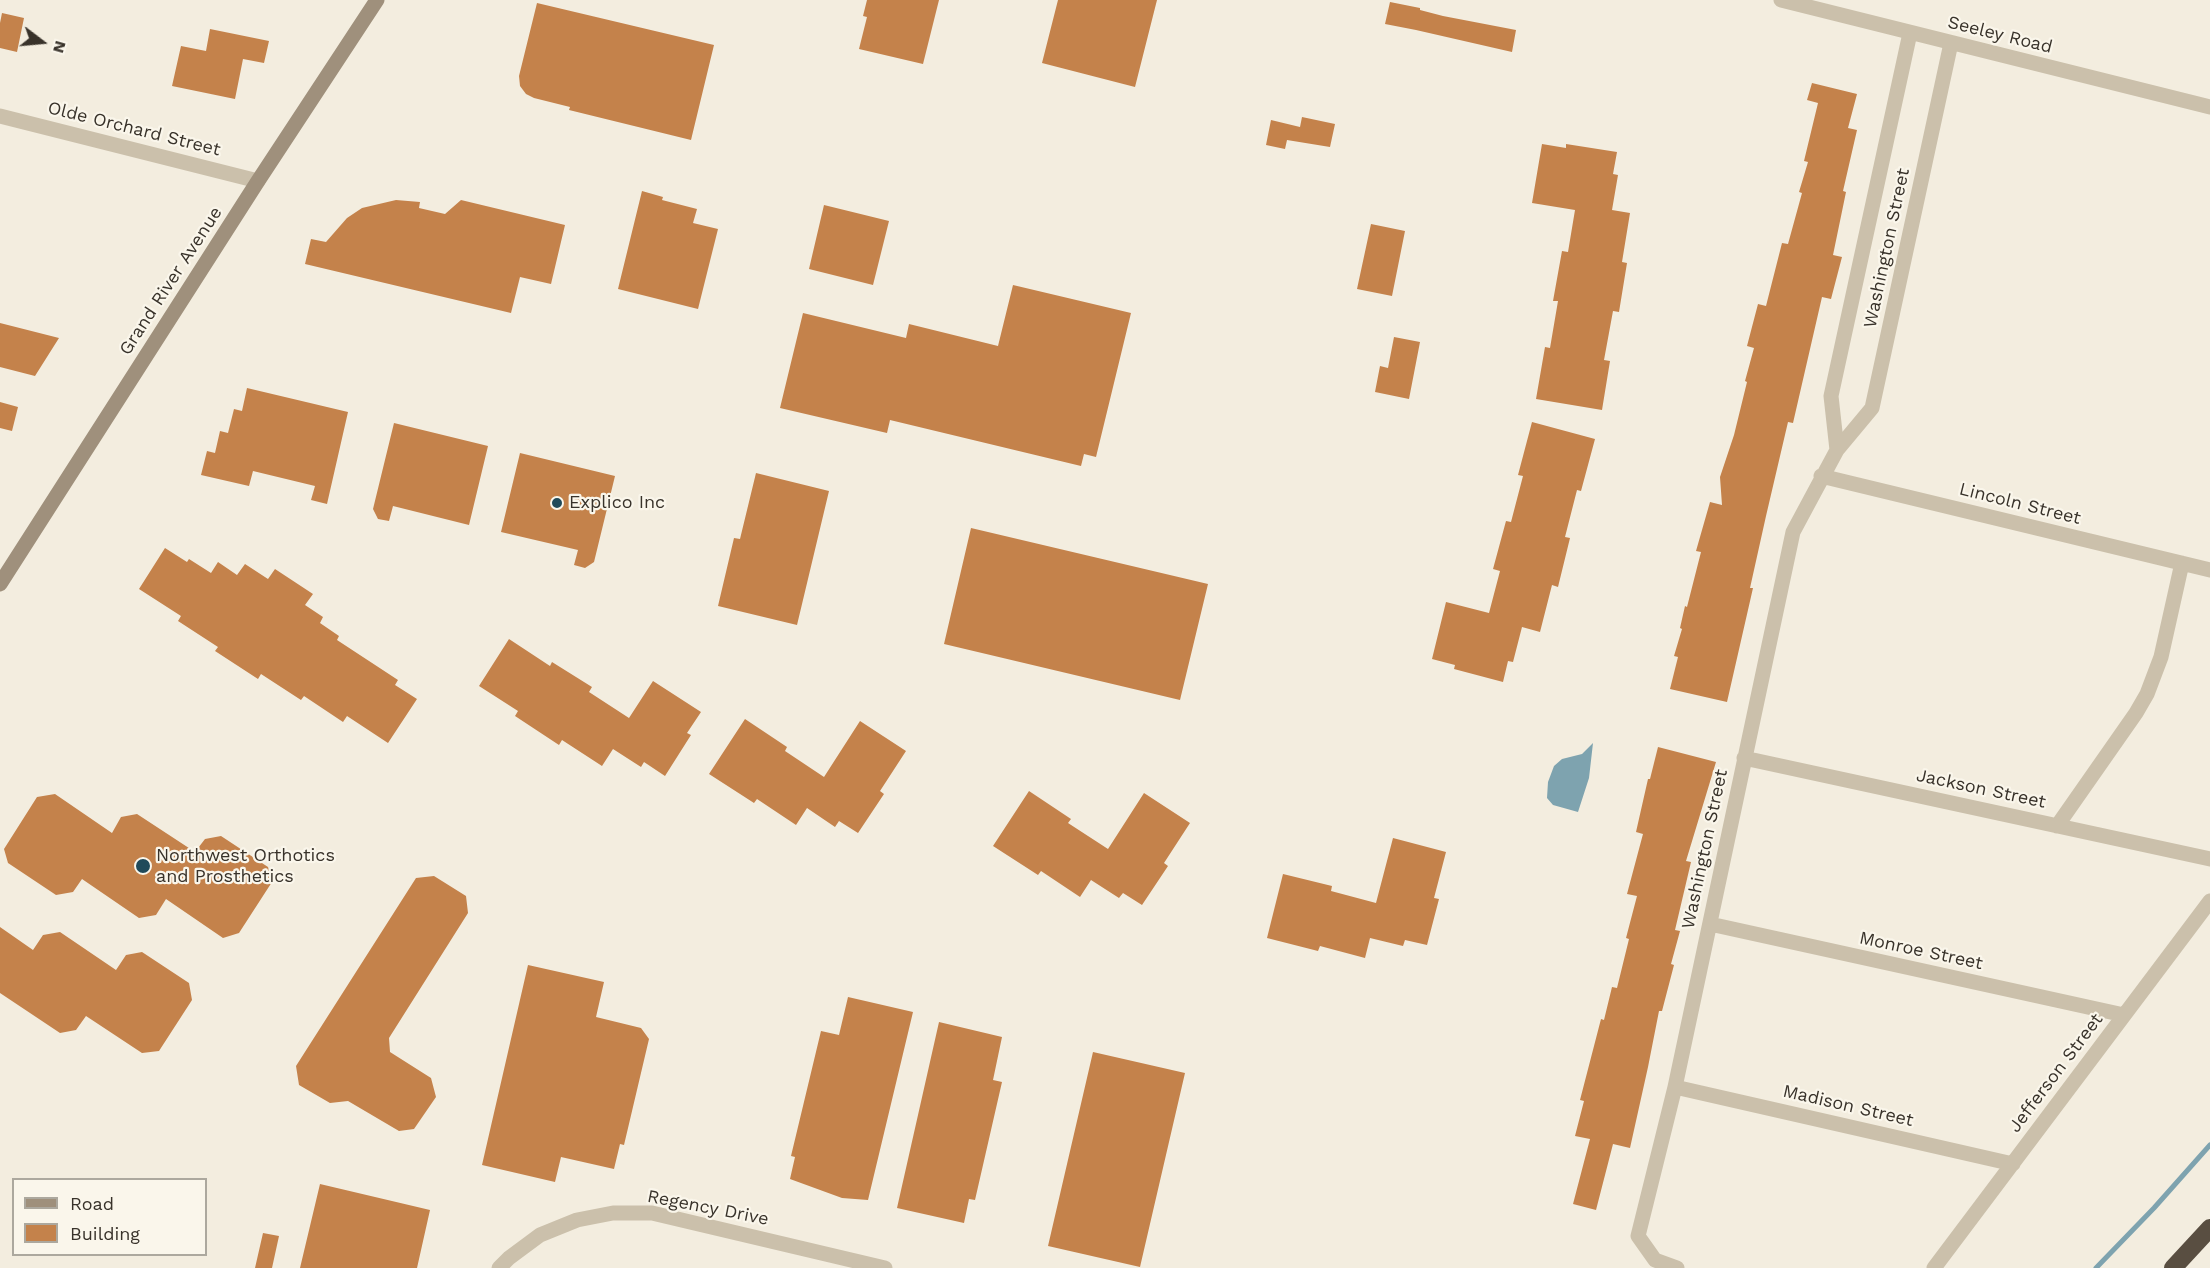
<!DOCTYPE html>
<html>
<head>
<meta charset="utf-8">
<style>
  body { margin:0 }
  #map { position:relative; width:2210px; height:1268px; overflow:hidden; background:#f3eddf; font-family:"Work Sans",sans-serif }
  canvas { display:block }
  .legend { position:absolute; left:12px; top:1178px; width:195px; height:78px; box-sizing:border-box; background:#faf6eb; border:2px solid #aca89e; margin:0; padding:8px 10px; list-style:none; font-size:18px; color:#38322a }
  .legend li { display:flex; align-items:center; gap:12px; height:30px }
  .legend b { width:30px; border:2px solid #aca89e }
  .north { position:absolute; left:12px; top:12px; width:60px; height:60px; -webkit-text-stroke:4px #faf6eb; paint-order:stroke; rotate:106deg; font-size:16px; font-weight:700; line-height:24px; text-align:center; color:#38322a }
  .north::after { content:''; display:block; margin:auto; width:21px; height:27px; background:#38322a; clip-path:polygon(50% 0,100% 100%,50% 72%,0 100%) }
</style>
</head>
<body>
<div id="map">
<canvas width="2210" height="1268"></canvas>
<ul class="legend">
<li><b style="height:8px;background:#9f907c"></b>Road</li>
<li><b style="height:16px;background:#c4824b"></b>Building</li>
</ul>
<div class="north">N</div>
</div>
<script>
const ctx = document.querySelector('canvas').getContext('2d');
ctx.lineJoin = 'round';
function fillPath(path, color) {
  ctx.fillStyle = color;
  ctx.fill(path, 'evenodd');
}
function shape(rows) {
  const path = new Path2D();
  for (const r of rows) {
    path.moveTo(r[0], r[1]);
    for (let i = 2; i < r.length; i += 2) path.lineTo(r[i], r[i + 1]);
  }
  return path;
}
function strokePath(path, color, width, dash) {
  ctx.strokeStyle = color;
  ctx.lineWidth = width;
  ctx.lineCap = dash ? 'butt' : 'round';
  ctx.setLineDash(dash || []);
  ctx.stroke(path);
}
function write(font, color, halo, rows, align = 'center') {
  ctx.font = font + ' "Work Sans",sans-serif';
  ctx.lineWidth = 4.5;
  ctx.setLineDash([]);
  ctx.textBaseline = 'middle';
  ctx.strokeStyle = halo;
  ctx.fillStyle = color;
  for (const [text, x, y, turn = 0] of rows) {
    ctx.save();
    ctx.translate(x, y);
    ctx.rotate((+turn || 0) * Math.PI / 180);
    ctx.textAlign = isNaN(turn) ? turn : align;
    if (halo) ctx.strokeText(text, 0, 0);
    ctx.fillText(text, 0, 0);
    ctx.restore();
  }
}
const water = shape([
  [1593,743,1589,778,1578,812,1553,805,1547,798,1548,782,1554,766,1562,759,1582,754]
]);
const stream = shape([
  [2096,1268,2154,1208,2210,1145]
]);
const building = shape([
  [867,0,939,0,923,64,859,49,867,17,863,16],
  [1058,0,1157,0,1135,87,1042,63],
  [1390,2,1420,8,1420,10,1443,16,1516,30,1512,52,1416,30,1385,24],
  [537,3,714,45,691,140,569,110,570,107,534,98,526,94,520,86,519,76],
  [2,13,24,18,17,52,0,48,0,23],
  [210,29,269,41,264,63,243,59,235,99,172,86,181,46,206,51],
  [1812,83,1857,94,1848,128,1857,130,1843,191,1846,192,1833,255,1842,257,1831,299,1822,297,1793,423,1788,422,1766,516,1750,588,1753,588,1727,702,1670,689,1678,657,1674,656,1682,629,1680,628,1685,606,1687,607,1701,552,1696,551,1710,502,1722,505,1720,477,1734,435,1747,382,1745,381,1754,348,1747,346,1758,304,1766,306,1782,243,1788,244,1802,193,1799,192,1808,162,1804,161,1818,103,1807,100],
  [1302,117,1335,124,1330,147,1287,140,1285,149,1266,145,1271,120,1300,127],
  [1542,144,1566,148,1566,144,1617,152,1613,174,1618,175,1612,210,1630,213,1622,262,1627,263,1619,312,1613,311,1604,360,1610,361,1602,410,1536,399,1545,347,1550,348,1558,301,1553,301,1562,251,1568,252,1575,210,1532,203],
  [642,191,663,197,662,200,697,209,693,223,718,229,698,309,618,289],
  [396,200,420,202,419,208,445,214,461,200,565,225,551,284,520,277,511,313,305,264,311,239,326,242,347,218,362,208],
  [824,205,889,221,873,285,809,269],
  [1371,224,1405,231,1392,296,1357,289],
  [1013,285,1131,313,1096,457,1084,454,1081,466,890,420,887,433,780,408,803,313,906,338,909,324,998,346],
  [0,323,59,338,35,376,0,367],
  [1394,337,1420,342,1409,399,1375,392,1380,366,1388,368],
  [247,388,348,412,327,504,311,500,315,486,253,471,249,486,201,475,207,451,215,453,220,431,228,433,234,409,242,411],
  [0,402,18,407,12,431,0,428],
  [1532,422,1595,439,1581,491,1577,490,1565,537,1570,538,1558,587,1552,585,1540,632,1522,627,1513,662,1508,661,1503,682,1454,669,1455,665,1432,659,1446,602,1489,613,1500,571,1493,569,1506,521,1511,522,1523,476,1518,475],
  [394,423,488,446,469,525,393,506,389,521,378,519,373,509],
  [520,453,615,476,594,562,585,568,574,565,578,550,501,532],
  [756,473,829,491,797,625,718,606,734,538,740,539],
  [971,528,1208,584,1180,700,944,644],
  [165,548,187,562,189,559,211,573,218,562,237,575,245,564,268,579,275,569,313,594,305,605,323,617,320,623,339,636,337,640,398,680,395,685,417,699,388,743,347,716,343,722,304,696,301,700,261,674,258,679,215,651,218,647,178,621,181,616,139,589],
  [509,639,550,666,552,662,592,687,589,692,629,718,653,681,701,712,687,733,691,735,665,776,644,762,641,767,613,749,602,766,562,740,559,745,515,716,518,711,479,686],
  [745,719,787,747,785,751,824,777,860,721,906,751,880,791,884,794,858,833,839,821,835,827,807,808,796,825,757,799,754,803,709,774],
  [1658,747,1716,762,1686,861,1691,862,1675,930,1680,931,1671,964,1674,965,1662,1011,1659,1011,1648,1067,1630,1148,1613,1144,1596,1210,1573,1204,1590,1139,1575,1136,1584,1101,1580,1100,1601,1019,1604,1020,1612,987,1617,988,1629,939,1626,938,1637,896,1627,894,1643,834,1636,832,1648,779,1650,779],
  [1029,791,1071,819,1068,823,1108,849,1144,793,1190,823,1164,863,1168,866,1142,905,1123,893,1119,898,1091,880,1080,897,1041,871,1038,875,993,846],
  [55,794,112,833,121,817,137,814,195,852,205,839,221,836,268,867,272,882,239,933,223,938,166,899,156,915,139,918,82,879,73,892,56,895,8,863,4,849,37,797],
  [1393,838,1446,852,1434,898,1439,899,1427,945,1405,940,1403,946,1370,938,1365,958,1320,946,1318,951,1267,938,1283,874,1332,886,1331,891,1376,903],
  [434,876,466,896,468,913,389,1038,390,1052,431,1078,436,1097,414,1129,399,1131,348,1101,330,1103,299,1085,296,1066,416,878],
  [0,927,33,950,43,935,60,932,116,970,126,955,142,952,189,983,192,1000,159,1051,142,1053,86,1016,76,1030,60,1033,0,993],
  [528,965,604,982,596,1017,641,1028,649,1039,624,1145,620,1144,614,1169,561,1157,555,1182,482,1165],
  [848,997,913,1012,868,1200,842,1198,790,1179,795,1157,791,1156,821,1031,839,1035],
  [939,1022,1002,1037,993,1080,1002,1082,975,1200,969,1199,964,1223,897,1208],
  [1093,1052,1185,1073,1140,1267,1048,1246],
  [320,1184,430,1210,417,1268,300,1268],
  [263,1233,279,1236,272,1268,255,1268]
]);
const minor = shape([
  [1781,0,2210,107],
  [0,116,258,181],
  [1837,450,1831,396,1910,33],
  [1821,476,2210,570],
  [1744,758,2210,859],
  [2057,826,2136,713,2147,694,2161,657,2182,563],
  [1710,924,2124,1015],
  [1675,1087,2013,1164],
  [499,1268,509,1258,540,1235,577,1220,613,1213,652,1213,885,1268],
  [1677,1268,1655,1260,1638,1236,1675,1087,1793,532,1837,450,1872,408,1951,43],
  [1934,1268,2210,901]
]);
const secondary = shape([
  [0,584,258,181,377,0]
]);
const motorway = shape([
  [2173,1268,2210,1228]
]);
const markers = [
  [557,503,6,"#204a5a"],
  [143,866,8,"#204a5a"]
];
const streetNames = [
  ["Seeley Road",2000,35,14],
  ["Olde Orchard Street",134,129,14],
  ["Washington Street",1887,248,-78],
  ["Grand River Avenue",171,281,-57],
  ["Lincoln Street",2020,504,14],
  ["Jackson Street",1981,789,12],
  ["Washington Street",1705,849,-78],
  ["Monroe Street",1921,951,12],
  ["Jefferson Street",2056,1073,-53],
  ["Madison Street",1848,1106,13],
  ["Regency Drive",708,1208,11]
];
const poiNames = [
  ["Explico Inc",569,503],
  ["Northwest Orthotics",156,856],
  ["and Prosthetics",156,877]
];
fillPath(water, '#7ea3af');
strokePath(stream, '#7ea3af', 5);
fillPath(building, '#c4824b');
strokePath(minor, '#cbc0ab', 15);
strokePath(secondary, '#9f907c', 15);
strokePath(motorway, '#594e41', 18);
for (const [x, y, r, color] of markers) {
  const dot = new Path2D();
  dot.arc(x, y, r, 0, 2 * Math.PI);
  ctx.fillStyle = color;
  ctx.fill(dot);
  strokePath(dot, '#faf6eb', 2);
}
write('18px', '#38322a', '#faf6eb', streetNames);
write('18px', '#38322a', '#faf6eb', poiNames, 'left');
</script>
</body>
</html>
